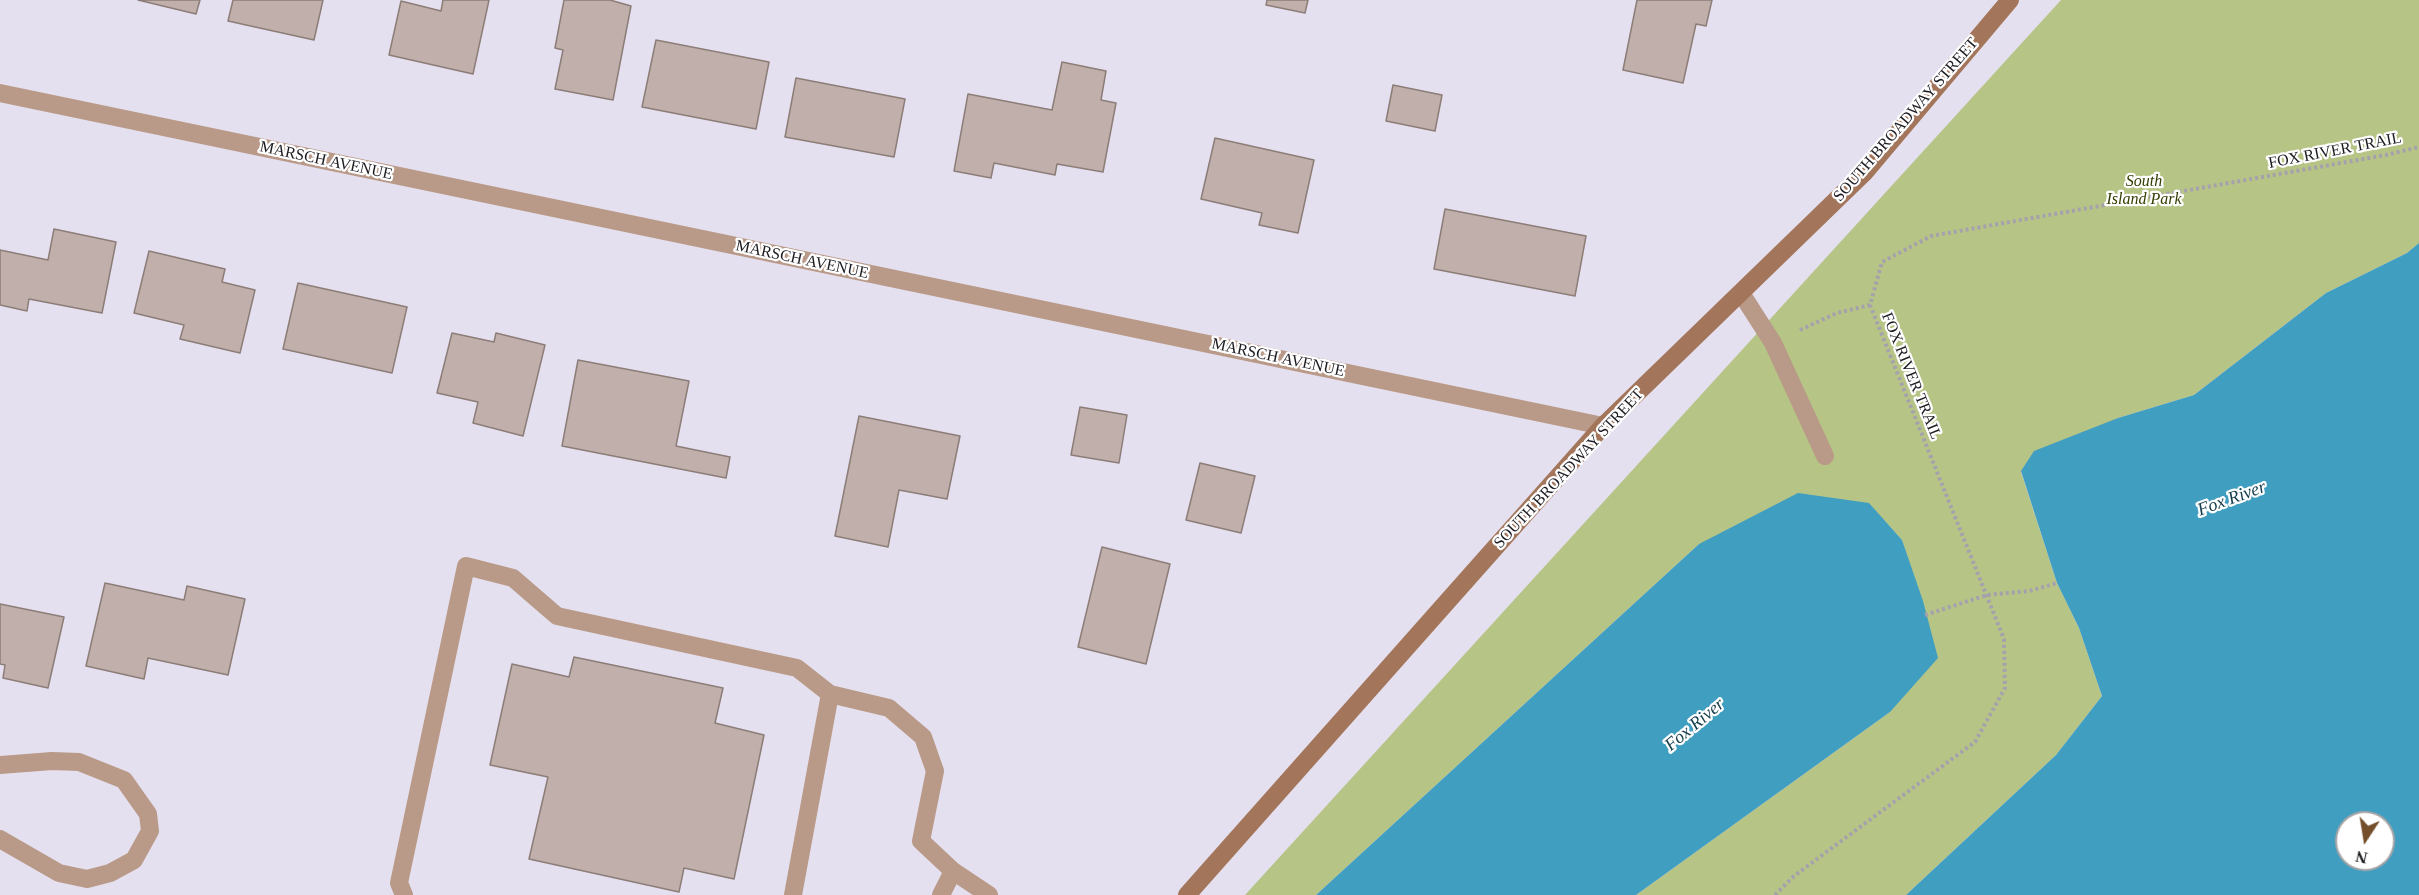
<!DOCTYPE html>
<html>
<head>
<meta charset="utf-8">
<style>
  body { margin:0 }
  #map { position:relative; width:2419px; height:895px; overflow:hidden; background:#e5e0ef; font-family:Georgia,serif }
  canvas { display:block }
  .north { position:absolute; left:2335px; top:811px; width:60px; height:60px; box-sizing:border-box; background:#fff; border:2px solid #a5a4a6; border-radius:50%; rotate:192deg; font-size:16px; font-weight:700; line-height:24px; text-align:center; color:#1d1b20 }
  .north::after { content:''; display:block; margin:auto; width:21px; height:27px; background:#754f2c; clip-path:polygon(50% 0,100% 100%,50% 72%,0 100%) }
</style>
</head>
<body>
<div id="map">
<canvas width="2419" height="895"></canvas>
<div class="north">N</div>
</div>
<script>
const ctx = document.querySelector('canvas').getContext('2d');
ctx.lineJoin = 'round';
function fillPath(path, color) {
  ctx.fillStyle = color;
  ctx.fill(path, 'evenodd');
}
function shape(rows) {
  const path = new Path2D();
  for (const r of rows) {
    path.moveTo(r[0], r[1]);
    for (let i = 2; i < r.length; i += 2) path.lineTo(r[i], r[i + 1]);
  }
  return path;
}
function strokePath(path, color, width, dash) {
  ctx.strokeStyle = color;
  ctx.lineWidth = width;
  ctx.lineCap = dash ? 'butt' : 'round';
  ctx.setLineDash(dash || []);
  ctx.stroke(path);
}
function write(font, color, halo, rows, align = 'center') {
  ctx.font = font + ' Georgia,serif';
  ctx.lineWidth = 4.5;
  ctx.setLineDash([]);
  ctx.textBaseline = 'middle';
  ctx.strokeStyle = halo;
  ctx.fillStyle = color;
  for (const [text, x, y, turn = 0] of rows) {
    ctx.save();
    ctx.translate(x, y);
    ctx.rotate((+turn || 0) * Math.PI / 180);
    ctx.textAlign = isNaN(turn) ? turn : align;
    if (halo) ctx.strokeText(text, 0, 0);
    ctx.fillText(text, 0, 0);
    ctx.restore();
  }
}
const green = shape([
  [2061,0,2419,0,2419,243,2407,253,2326,293,2194,395,2118,418,2021,472,2057,583,2079,628,2102,696,2056,755,1906,895,1636,895,1890,712,1925,615,1902,540,1868,503,1699,544,1316,895,1245,895]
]);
const water = shape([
  [2419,243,2419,895,1906,895,2056,755,2102,696,2079,628,2057,583,2021,471,2034,451,2118,418,2194,395,2326,293,2407,253],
  [2347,823,2383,823,2383,859,2347,859],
  [1798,493,1869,503,1902,540,1923,601,1938,658,1890,712,1636,895,1316,895,1699,544]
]);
const building = shape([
  [138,0,200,0,196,14,138,0],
  [233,0,323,0,314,40,228,21,233,0],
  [443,0,489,0,473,74,389,55,401,1,441,11,443,0],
  [564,0,610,0,631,6,613,100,555,89,563,50,555,48,564,0],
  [1267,0,1308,0,1305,13,1266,5,1267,0],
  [1637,0,1712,0,1706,26,1696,24,1683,83,1623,70,1637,0],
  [656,40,769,62,756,129,642,107,656,40],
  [1062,62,1106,71,1101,100,1116,103,1103,172,1057,164,1055,175,994,163,991,178,954,171,968,94,1052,110,1062,62],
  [796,78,905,99,894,157,785,137,796,78],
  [1393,85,1442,95,1435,131,1386,121,1393,85],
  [1215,138,1314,160,1298,233,1259,225,1262,213,1201,199,1215,138],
  [1445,209,1586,236,1575,296,1434,269,1445,209],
  [54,229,116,242,102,313,29,299,27,311,0,305,0,250,48,260,54,229],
  [149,251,225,269,222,282,255,290,240,353,180,339,184,325,134,313,149,251],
  [298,283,407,307,392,373,283,349,298,283],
  [452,333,494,342,496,333,545,345,523,436,473,423,478,402,437,393,452,333],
  [578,360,689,381,676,446,730,457,726,478,562,446,578,360],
  [1080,407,1127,415,1119,463,1071,455,1080,407],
  [859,416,960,436,947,499,899,490,888,547,835,536,859,416],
  [1200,463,1255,476,1241,533,1186,520,1200,463],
  [1102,547,1170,564,1146,664,1078,647,1102,547],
  [105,583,184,600,187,586,245,599,228,675,148,658,144,679,86,666,105,583],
  [0,604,64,617,48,688,3,678,5,665,0,664,0,604],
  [574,657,723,688,715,723,764,735,734,879,684,868,679,892,529,859,548,777,490,765,512,664,569,677,574,657]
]);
const path = shape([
  [1800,330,1837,313,1870,305],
  [1925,615,1987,595,2029,591,2057,583],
  [1775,895,1794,876,1975,742,2005,688,2004,639,1870,305,1882,262,1931,236,2386,155,2419,147]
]);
const lane = shape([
  [1741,293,1773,343,1825,456],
  [404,895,399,883,466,566,513,578,557,616,797,668,830,694,889,708,923,737,935,771,921,841,953,871,989,895],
  [793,895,830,694],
  [941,895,953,871]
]);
const street = shape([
  [0,93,1603,426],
  [0,765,52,761,79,762,124,780,148,814,150,831,134,860,110,873,87,879,59,873,0,839]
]);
const secondary = shape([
  [1187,895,1603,426,1865,172,2010,0]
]);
const streetNames = [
  ["SOUTH BROADWAY STREET",1906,120,-49],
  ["FOX RIVER TRAIL",2335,151,-11],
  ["MARSCH AVENUE",326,161,12],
  ["MARSCH AVENUE",802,260,12],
  ["MARSCH AVENUE",1278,358,12],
  ["FOX RIVER TRAIL",1911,376,68],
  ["SOUTH BROADWAY STREET",1569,469,-47]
];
const parkNames = [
  ["South",2144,182],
  ["Island Park",2144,200]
];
const waterNames = [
  ["Fox River",2232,499,-20],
  ["Fox River",1695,725,-40]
];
fillPath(green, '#b6c486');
fillPath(water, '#409ec1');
fillPath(building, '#c0afaa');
strokePath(building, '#8c7d78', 1.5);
strokePath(path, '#a5a1ad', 4, [3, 3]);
strokePath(lane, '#b99a88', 18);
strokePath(street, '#b99a88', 18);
strokePath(secondary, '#a3765b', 18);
write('16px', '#1d1b20', '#fff', streetNames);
write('italic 16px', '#343d01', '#fff', parkNames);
write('italic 18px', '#133c4c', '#fff', waterNames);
</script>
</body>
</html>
